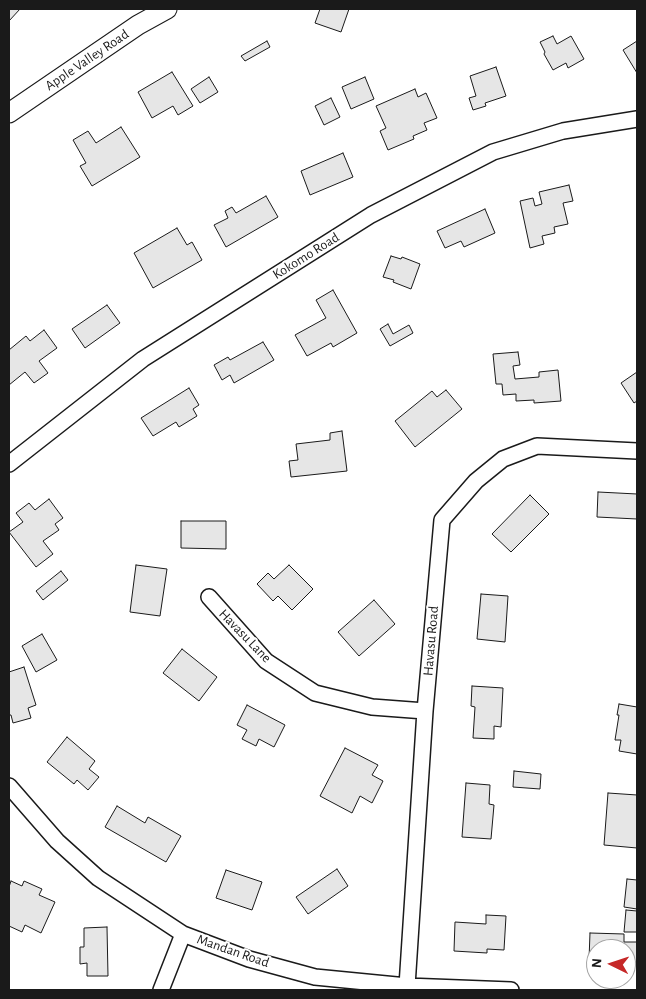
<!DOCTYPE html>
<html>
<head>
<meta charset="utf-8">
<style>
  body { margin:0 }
  #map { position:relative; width:646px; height:999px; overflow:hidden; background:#fff; font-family:"Alegreya Sans",sans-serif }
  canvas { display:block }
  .frame { position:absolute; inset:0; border:10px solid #1a1a1a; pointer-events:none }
  .north { position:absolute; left:586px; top:939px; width:50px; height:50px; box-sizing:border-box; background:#fff; border:1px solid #a3a3a3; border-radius:50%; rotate:274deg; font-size:14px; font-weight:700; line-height:20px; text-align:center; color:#1a1a1a }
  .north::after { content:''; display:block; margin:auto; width:18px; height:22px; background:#c62828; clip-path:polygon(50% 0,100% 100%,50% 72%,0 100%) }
</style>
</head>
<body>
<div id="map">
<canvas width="646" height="999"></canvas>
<div class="frame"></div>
<div class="north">N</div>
</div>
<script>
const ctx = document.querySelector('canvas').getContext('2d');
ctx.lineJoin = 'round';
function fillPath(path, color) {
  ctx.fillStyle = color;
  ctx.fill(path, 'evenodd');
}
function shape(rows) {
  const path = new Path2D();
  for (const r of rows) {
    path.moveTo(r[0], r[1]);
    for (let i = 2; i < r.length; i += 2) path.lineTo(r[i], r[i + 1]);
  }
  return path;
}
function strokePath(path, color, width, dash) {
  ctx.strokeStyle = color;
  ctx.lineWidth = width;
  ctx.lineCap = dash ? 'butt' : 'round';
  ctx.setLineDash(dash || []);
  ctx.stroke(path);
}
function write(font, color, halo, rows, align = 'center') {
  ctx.font = font + ' "Alegreya Sans",sans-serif';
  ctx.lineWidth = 4;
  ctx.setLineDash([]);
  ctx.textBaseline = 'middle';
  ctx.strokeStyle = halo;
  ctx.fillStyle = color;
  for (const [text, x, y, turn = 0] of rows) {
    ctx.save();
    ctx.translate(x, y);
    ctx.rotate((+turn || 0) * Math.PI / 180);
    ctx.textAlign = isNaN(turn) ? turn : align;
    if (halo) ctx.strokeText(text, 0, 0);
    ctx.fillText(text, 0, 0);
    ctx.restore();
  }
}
const building = shape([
  [9,9,20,9,9,21,9,9],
  [320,9,349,9,341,32,315,23,320,9],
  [553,36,557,44,571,36,584,59,568,68,566,63,553,70,544,54,545,52,540,42,553,36],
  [267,41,270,47,245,61,241,56,267,41],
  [637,41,637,73,623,50,637,41],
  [496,67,506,96,485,103,486,106,473,110,469,98,476,96,470,76,496,67],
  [172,72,193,106,178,115,173,106,152,118,138,92,172,72],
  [209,77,218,92,200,103,191,89,209,77],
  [365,77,374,99,351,109,342,87,365,77],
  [415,89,418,97,426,93,437,118,424,123,427,130,413,136,414,139,388,150,380,131,386,128,376,106,415,89],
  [331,98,340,117,324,125,315,106,331,98],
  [121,127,140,157,92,186,80,166,86,163,73,140,88,131,96,143,121,127],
  [343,153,353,177,310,195,301,171,343,153],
  [569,185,573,201,563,203,568,224,554,227,555,233,542,236,544,244,530,248,520,201,533,198,535,206,542,204,539,192,569,185],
  [266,196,278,217,226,247,214,225,228,218,225,211,232,207,236,213,266,196],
  [485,209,495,233,464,247,461,241,445,248,437,231,485,209],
  [177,228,187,245,192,242,202,260,153,288,134,253,177,228],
  [391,256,401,259,402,257,420,264,411,289,393,282,394,280,383,277,391,256],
  [333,290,357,333,333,347,331,343,307,356,295,335,326,318,316,300,333,290],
  [107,305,120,323,85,348,72,329,107,305],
  [388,324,393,334,409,325,413,333,390,346,380,329,388,324],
  [44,330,57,348,39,361,48,373,34,383,25,372,9,385,9,350,26,336,30,341,44,330],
  [263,342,274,360,234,383,230,375,222,380,214,365,228,357,230,360,263,342],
  [518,352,520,365,513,366,515,379,539,377,539,372,558,370,561,401,534,403,534,400,516,401,516,394,503,395,502,384,496,384,493,354,518,352],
  [637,372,637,401,634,403,621,383,637,372],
  [189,388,199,405,193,409,197,416,179,427,176,422,153,436,141,418,189,388],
  [446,390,462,409,415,447,395,421,432,391,437,397,446,390],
  [342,431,347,471,291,477,289,461,298,460,296,444,330,440,330,433,342,431],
  [598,492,637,494,637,519,597,517,598,492],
  [530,495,549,514,511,552,492,534,530,495],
  [49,499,63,518,55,524,59,530,43,541,53,554,36,567,9,532,23,522,16,513,29,503,35,510,49,499],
  [181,521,226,521,226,549,181,548,181,521],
  [136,565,167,569,160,616,130,612,136,565],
  [289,565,313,589,292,610,278,596,273,601,257,584,268,573,274,579,289,565],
  [61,571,68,580,43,600,36,591,61,571],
  [481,594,508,596,505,642,477,639,481,594],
  [374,600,395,624,359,656,338,632,374,600],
  [42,634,57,660,36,672,22,646,42,634],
  [182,649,217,677,199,701,163,673,182,649],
  [24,667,36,705,28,708,31,718,13,723,11,715,9,715,9,672,24,667],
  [472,686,503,688,501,727,494,726,494,739,473,738,475,707,471,706,472,686],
  [619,704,637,707,637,754,619,751,621,740,615,740,619,715,617,715,619,704],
  [247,705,285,725,274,747,259,739,256,746,242,739,247,730,237,725,247,705],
  [67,737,95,761,89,769,99,777,88,790,77,780,74,784,47,762,67,737],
  [345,748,378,765,372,775,383,781,372,803,360,796,352,813,320,796,345,748],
  [514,771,541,774,540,789,513,787,514,771],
  [466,783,490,785,489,804,494,805,491,839,462,837,466,783],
  [608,793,637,795,637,848,604,845,608,793],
  [117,806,145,823,148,817,181,836,166,862,105,827,117,806],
  [337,869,348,886,308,914,296,897,337,869],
  [226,870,262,882,252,910,216,898,226,870],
  [627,879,637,880,637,909,624,907,627,879],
  [11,881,22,886,24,881,42,889,39,895,55,902,41,933,25,925,22,932,9,926,9,887,11,881],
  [626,910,637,911,637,932,624,932,626,910],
  [486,915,506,916,504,950,487,949,487,953,454,951,455,922,486,924,486,915],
  [107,927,108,976,87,976,87,963,80,964,80,947,84,947,84,928,107,927],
  [590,933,624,934,624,942,637,942,637,962,626,962,626,949,596,949,596,960,589,960,590,933]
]);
const minor = shape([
  [9,464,143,359,371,215,493,152,563,131,637,119],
  [209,597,266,661,315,693,372,707,425,711],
  [9,786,57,841,98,878,183,934,249,959,315,977,407,986,511,990],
  [407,986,425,711,442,520,476,481,503,459,537,446,637,451],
  [161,990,183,934]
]);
const major = shape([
  [9,113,138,25,167,9]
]);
const streetNames = [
  ["Apple Valley Road",87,60,-34],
  ["Kokomo Road",306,256,-32],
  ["Havasu Lane",245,636,46],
  ["Havasu Road",431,641,-85],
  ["Mandan Road",233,951,19]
];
fillPath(building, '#e6e6e6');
strokePath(building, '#1a1a1a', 1);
strokePath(minor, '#1a1a1a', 18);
strokePath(major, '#1a1a1a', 21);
strokePath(minor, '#fff', 15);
strokePath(major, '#fff', 19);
write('14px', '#1a1a1a', '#fff', streetNames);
</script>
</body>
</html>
